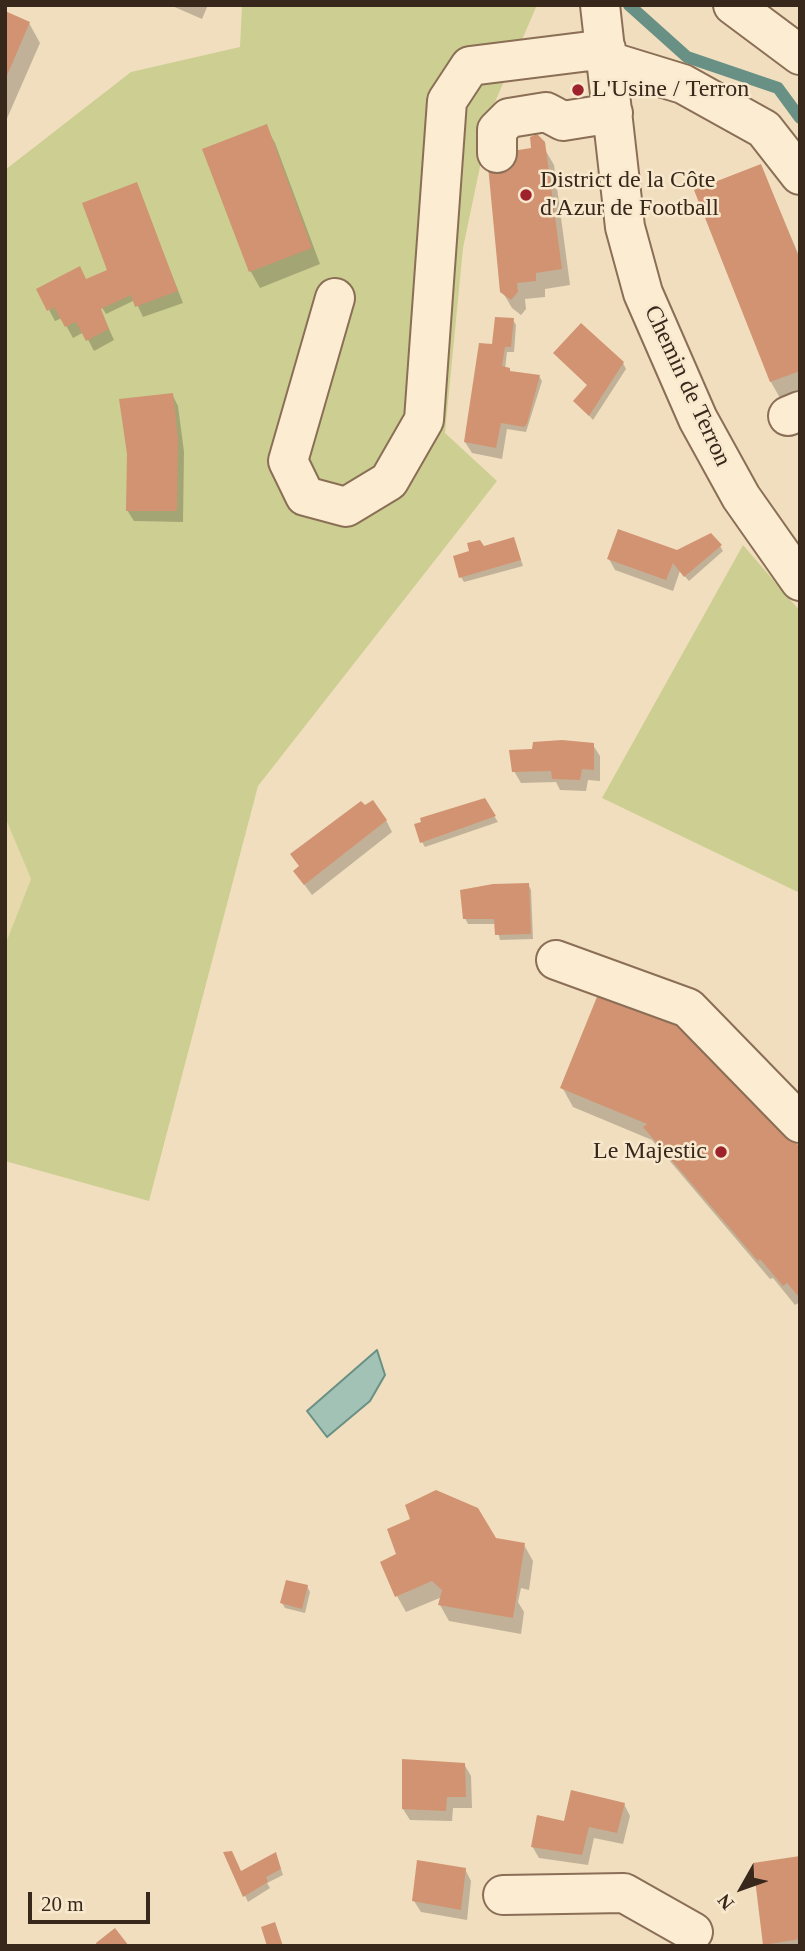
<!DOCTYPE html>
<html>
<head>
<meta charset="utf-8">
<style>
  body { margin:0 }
  #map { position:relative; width:805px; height:1951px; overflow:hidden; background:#f1debe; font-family:Georgia,serif }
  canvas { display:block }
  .frame { position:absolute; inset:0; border:7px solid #38271b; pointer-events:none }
  .north { position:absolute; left:707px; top:1853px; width:70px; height:70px; -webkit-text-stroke:5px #f8e9ce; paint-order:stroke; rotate:230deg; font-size:19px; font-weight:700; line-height:28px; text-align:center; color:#38271b }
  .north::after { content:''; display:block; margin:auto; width:24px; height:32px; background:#38271b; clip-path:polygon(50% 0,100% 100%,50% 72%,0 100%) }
  .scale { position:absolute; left:28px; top:1892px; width:122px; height:32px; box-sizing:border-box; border:4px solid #38271b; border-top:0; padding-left:9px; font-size:21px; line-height:24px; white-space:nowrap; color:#38271b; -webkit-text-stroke:5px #f8e9ce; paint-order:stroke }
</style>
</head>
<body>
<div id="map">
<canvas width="805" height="1951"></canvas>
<div class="frame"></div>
<div class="north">N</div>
<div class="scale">20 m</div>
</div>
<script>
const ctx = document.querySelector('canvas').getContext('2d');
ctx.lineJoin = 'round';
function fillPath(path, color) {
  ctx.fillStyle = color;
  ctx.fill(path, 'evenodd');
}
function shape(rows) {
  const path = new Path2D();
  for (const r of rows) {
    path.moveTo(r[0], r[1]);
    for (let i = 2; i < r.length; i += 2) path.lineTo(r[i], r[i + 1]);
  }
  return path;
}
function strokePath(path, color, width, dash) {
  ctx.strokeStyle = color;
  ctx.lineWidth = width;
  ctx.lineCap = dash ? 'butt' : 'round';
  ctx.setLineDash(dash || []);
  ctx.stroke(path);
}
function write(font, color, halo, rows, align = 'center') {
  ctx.font = font + ' Georgia,serif';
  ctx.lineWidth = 5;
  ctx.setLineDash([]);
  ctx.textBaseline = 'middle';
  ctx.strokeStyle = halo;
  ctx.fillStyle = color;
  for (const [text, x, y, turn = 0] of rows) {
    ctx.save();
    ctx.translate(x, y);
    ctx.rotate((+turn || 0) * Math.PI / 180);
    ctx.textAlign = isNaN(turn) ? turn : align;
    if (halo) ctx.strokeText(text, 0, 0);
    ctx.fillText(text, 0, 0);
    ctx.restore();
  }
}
const farmland = shape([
  [5,817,31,879,5,945]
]);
const green = shape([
  [242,5,537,5,492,109,463,248,445,433,497,481,258,786,149,1201,5,1161,5,945,31,879,5,817,5,170,131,72,240,47],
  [743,545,800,611,800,893,602,798]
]);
const water = shape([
  [377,1350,385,1375,370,1401,327,1437,307,1411,377,1350]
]);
const shadow = shape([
  [170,5,208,5,202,19],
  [5,13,29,23,40,43,5,123],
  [266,127,275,143,320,264,260,288,251,272,205,150],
  [544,148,554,165,570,285,545,289,545,297,525,299,526,309,521,315,512,308,502,291],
  [761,166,800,258,800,390,780,398,771,382,696,191],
  [136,184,183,303,143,317,135,300,106,314,101,306,99,307,114,340,94,351,84,332,73,338,62,318,55,321,49,310,86,281,111,281],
  [513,320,516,325,514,352,507,352,505,369,511,373,539,376,542,381,526,432,507,429,502,459,472,453,465,442,494,346],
  [556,353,623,363,626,369,593,420,576,401,588,386],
  [172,394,178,406,184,452,183,522,134,521,127,510,128,454],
  [514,539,523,566,464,582,461,577,483,548],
  [720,546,723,551,689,581,680,571,673,591,615,570,609,559],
  [593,745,600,756,600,781,588,780,586,791,560,790,556,782,521,783,514,771],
  [484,800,498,822,425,847,422,842],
  [386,820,392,832,312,895,295,872],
  [528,884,531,890,533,939,500,940,496,924,468,924,465,918],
  [562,1087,800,1149,800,1302,795,1305,773,1278,770,1279,652,1140,573,1107],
  [495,1539,524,1545,533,1561,529,1590,521,1588,518,1602,524,1612,521,1634,449,1621,440,1605,442,1597,406,1612,397,1596],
  [307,1586,310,1592,305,1613,285,1608,282,1603],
  [464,1764,471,1776,472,1808,453,1808,452,1821,410,1820,403,1809],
  [624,1804,630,1816,623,1844,594,1838,588,1865,539,1858,532,1846,565,1823],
  [225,1853,241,1873,278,1860,283,1875,267,1883,270,1888,248,1902],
  [800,1859,800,1944,766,1946,765,1944],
  [465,1869,471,1881,467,1920,421,1912,414,1901]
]);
const stream = shape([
  [629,5,687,57,778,88,800,118]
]);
const building = shape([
  [5,11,30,22,5,80],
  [267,124,312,248,249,272,202,149],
  [537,134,545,142,562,269,536,273,536,281,517,283,518,292,511,300,500,292,487,155,531,148,530,137],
  [761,164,800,260,800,371,770,382,694,190],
  [137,182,178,291,135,307,131,295,101,309,109,329,86,341,76,322,65,327,54,307,47,311,36,289,80,266,86,279,107,270,82,203],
  [495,317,514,318,511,347,505,347,502,366,510,368,510,371,540,375,527,424,524,427,501,423,496,448,464,442,479,343,492,344],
  [581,323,624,362,589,416,573,401,587,385,553,353],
  [173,393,178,439,177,511,126,511,127,454,119,399],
  [618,529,677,550,711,533,722,545,684,577,673,563,666,580,607,559],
  [514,537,521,560,459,578,453,556,469,551,467,543,480,540,484,546],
  [562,740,594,743,594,770,582,769,580,780,552,779,551,771,512,772,509,750,532,749,533,742],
  [485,798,496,816,420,843,414,824,421,822,420,818],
  [373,800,387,820,304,885,293,871,299,866,290,854,361,801,365,805],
  [529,883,531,934,495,935,494,919,463,919,460,890,493,884],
  [599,992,688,1029,800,1147,800,1298,787,1283,783,1286,760,1259,758,1261,643,1127,647,1124,560,1088],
  [436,1490,478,1508,496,1538,525,1543,513,1618,438,1605,442,1590,432,1581,395,1597,380,1562,396,1554,387,1529,410,1519,405,1505],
  [286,1580,308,1585,302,1609,280,1603],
  [402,1759,465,1763,466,1797,447,1797,446,1811,402,1809],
  [571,1790,625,1803,617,1833,589,1827,582,1855,531,1847,537,1815,564,1821],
  [232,1851,241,1871,276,1852,281,1869,266,1877,268,1882,243,1897,223,1852],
  [800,1856,800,1939,763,1945,753,1863],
  [417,1860,466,1868,461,1910,412,1901],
  [275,1922,283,1946,267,1946,261,1927],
  [115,1928,129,1946,97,1946,96,1943]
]);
const minor = shape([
  [600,5,625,227,643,293,698,419,741,497,800,581],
  [733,5,800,55],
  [608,61,683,84,764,129,800,175],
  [497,153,497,130,509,118,546,112,563,121,613,113],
  [335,298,288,461,305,496,346,507,389,481,424,420,447,101,470,66,606,49],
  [788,416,800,411],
  [556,960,688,1008,800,1123],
  [503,1895,624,1893,693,1932]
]);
const markers = [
  [578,90,7,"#9d222b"],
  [526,195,7,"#9d222b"],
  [721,1152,7,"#9d222b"]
];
const poiNames = [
  ["L'Usine / Terron",592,90],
  ["District de la Côte",540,181],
  ["d'Azur de Football",540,209],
  ["Le Majestic",707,1152,"right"]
];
const streetNames = [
  ["Chemin de Terron",687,386,65]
];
fillPath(farmland, '#e7d9ab');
fillPath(green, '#cccf91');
fillPath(water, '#a2c2b6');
strokePath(water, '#699084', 2);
fillPath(shadow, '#0003');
strokePath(stream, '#699084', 12);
fillPath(building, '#d19371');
strokePath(minor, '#8a6e56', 42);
strokePath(minor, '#fbecd2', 38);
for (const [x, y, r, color] of markers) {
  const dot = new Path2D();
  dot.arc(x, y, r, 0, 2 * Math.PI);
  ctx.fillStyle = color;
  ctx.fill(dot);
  strokePath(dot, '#f8e9ce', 2.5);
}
write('24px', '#38271b', '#f8e9ce', poiNames, 'left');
write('24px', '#38271b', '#f8e9ce', streetNames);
</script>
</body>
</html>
